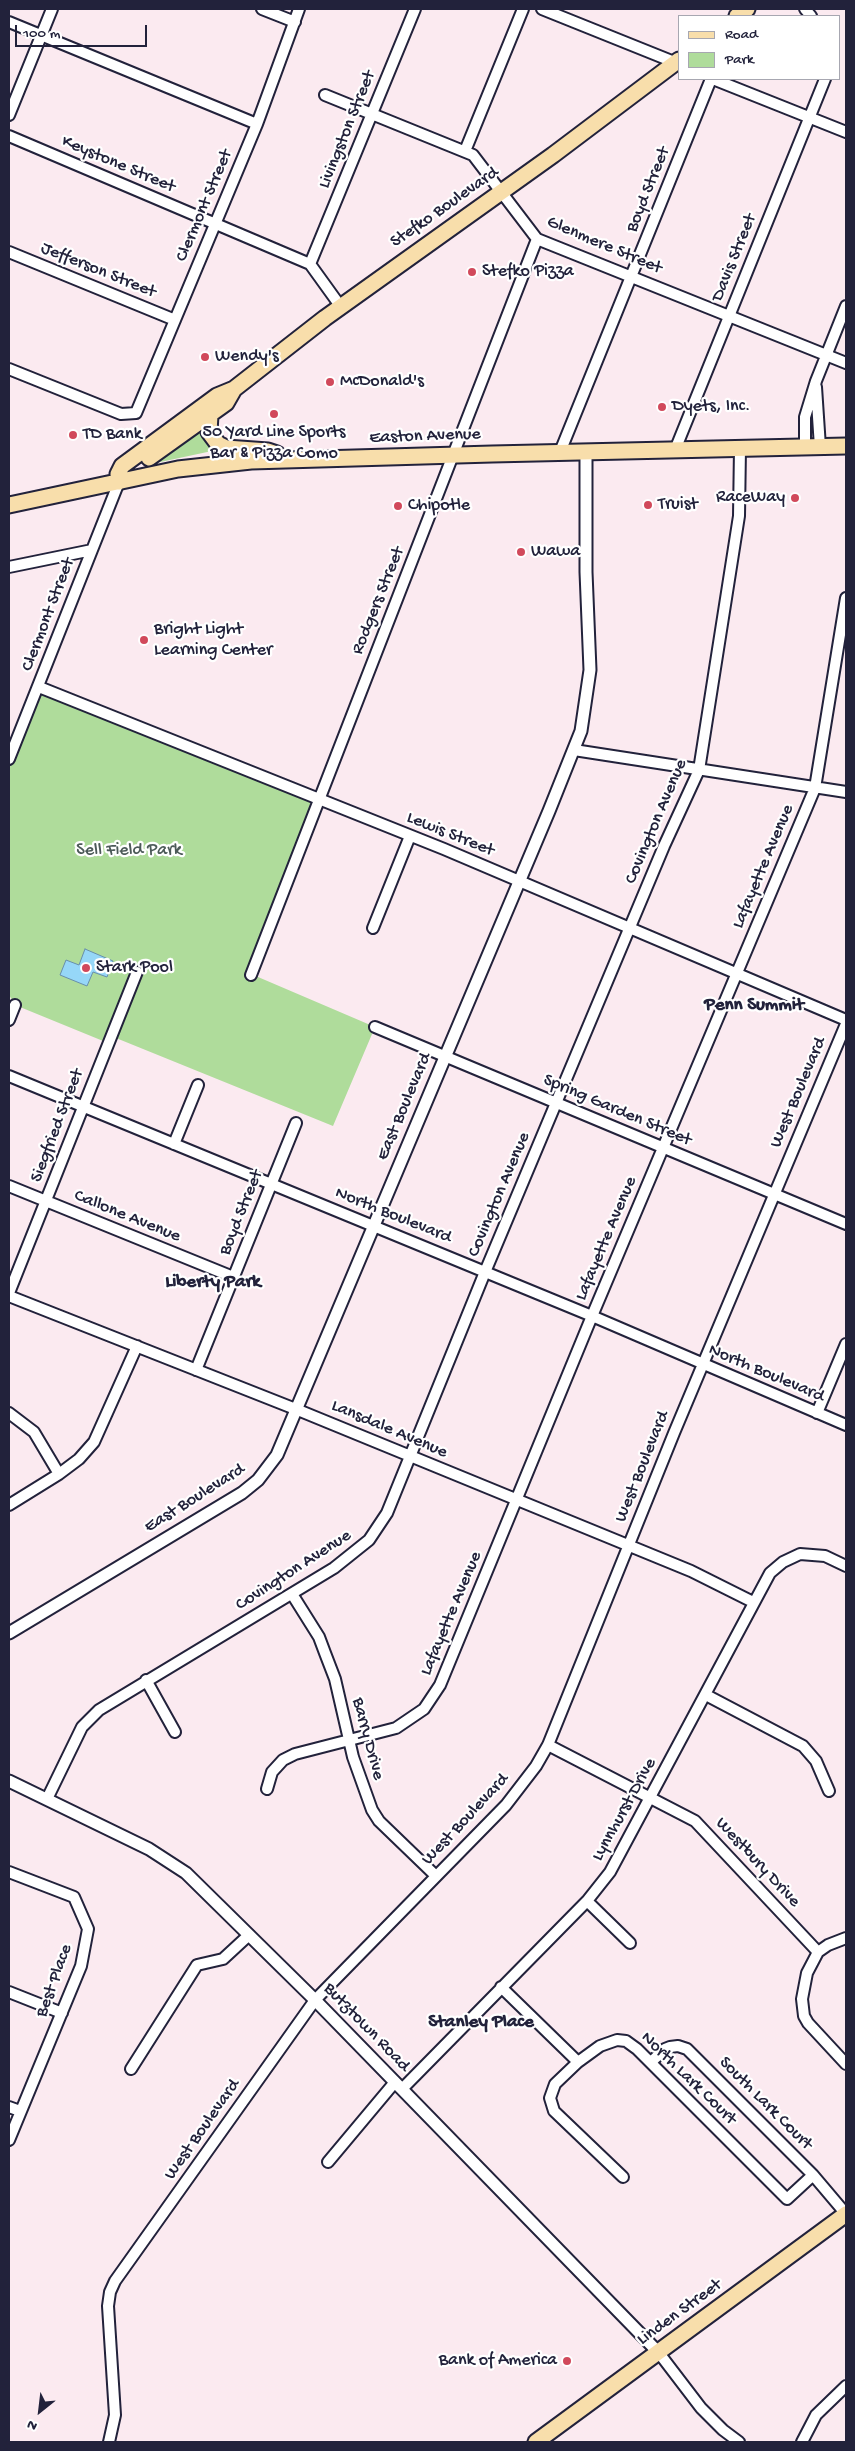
<!DOCTYPE html>
<html>
<head>
<meta charset="utf-8">
<style>
  body { margin:0 }
  #map { position:relative; width:855px; height:2451px; overflow:hidden; background:#fbeaf0; font-family:"Gochi Hand",sans-serif }
  canvas { display:block }
  .frame { position:absolute; inset:0; border:10px solid #22223b; pointer-events:none }
  .legend { position:absolute; left:678px; top:15px; width:162px; height:65px; box-sizing:border-box; background:#fff; border:1px solid #a7a7b1; margin:0; padding:6px 9px; list-style:none; font-size:15px; color:#22223b }
  .legend li { display:flex; align-items:center; gap:10px; height:25px }
  .legend b { width:25px; border:1px solid #a7a7b1 }
  .north { position:absolute; left:15px; top:2386px; width:50px; height:50px; -webkit-text-stroke:4px #fff; paint-order:stroke; rotate:209deg; font-size:14px; font-weight:700; line-height:20px; text-align:center; color:#22223b }
  .north::after { content:''; display:block; margin:auto; width:18px; height:22px; background:#22223b; clip-path:polygon(50% 0,100% 100%,50% 72%,0 100%) }
  .scale { position:absolute; left:15px; top:25px; width:132px; height:22px; box-sizing:border-box; border:2px solid #22223b; border-top:0; padding-left:6px; font-size:15px; line-height:18px; white-space:nowrap; color:#22223b; -webkit-text-stroke:4px #fff; paint-order:stroke }
</style>
</head>
<body>
<div id="map">
<canvas width="855" height="2451"></canvas>
<div class="frame"></div>
<ul class="legend">
<li><b style="height:6px;background:#f8deab"></b>Road</li>
<li><b style="height:14px;background:#afdc9b"></b>Park</li>
</ul>
<div class="north">N</div>
<div class="scale">100 m</div>
</div>
<script>
const ctx = document.querySelector('canvas').getContext('2d');
ctx.lineJoin = 'round';
function fillPath(path, color) {
  ctx.fillStyle = color;
  ctx.fill(path, 'evenodd');
}
function shape(rows) {
  const path = new Path2D();
  for (const r of rows) {
    path.moveTo(r[0], r[1]);
    for (let i = 2; i < r.length; i += 2) path.lineTo(r[i], r[i + 1]);
  }
  return path;
}
function strokePath(path, color, width, dash) {
  ctx.strokeStyle = color;
  ctx.lineWidth = width;
  ctx.lineCap = dash ? 'butt' : 'round';
  ctx.setLineDash(dash || []);
  ctx.stroke(path);
}
function write(font, color, halo, rows, align = 'center') {
  ctx.font = font + ' "Gochi Hand",sans-serif';
  ctx.lineWidth = 4.5;
  ctx.setLineDash([]);
  ctx.textBaseline = 'middle';
  ctx.strokeStyle = halo;
  ctx.fillStyle = color;
  for (const [text, x, y, turn = 0] of rows) {
    ctx.save();
    ctx.translate(x, y);
    ctx.rotate((+turn || 0) * Math.PI / 180);
    ctx.textAlign = isNaN(turn) ? turn : align;
    if (halo) ctx.strokeText(text, 0, 0);
    ctx.fillText(text, 0, 0);
    ctx.restore();
  }
}
const green = shape([
  [203,425,215,449,212,451,151,464],
  [39,687,320,793,251,974,375,1027,333,1126,111,1036,108,1043,15,1005,9,995,9,759]
]);
const water = shape([
  [85,949,113,961,107,977,93,972,87,986,60,975,66,960,79,965,85,949]
]);
const minor = shape([
  [262,9,295,22],
  [542,9,679,64],
  [805,9,811,16],
  [9,22,257,124],
  [713,79,846,132],
  [325,95,473,155,537,239,846,363],
  [9,115,52,9],
  [9,136,310,264,341,307],
  [465,151,523,9],
  [9,252,175,320],
  [310,264,415,9],
  [9,369,121,414,136,413,257,124,299,9],
  [816,387,820,447],
  [805,447,805,417,816,381,846,306],
  [675,450,825,79],
  [560,452,711,79],
  [9,567,92,550],
  [39,687,444,849,846,1020],
  [574,750,846,792],
  [9,759,119,482],
  [373,928,410,836],
  [251,975,537,239],
  [9,1020,15,1005],
  [375,1027,846,1224],
  [9,1076,592,1316,846,1425],
  [174,1144,198,1085],
  [9,1186,233,1277],
  [9,1293,137,972],
  [9,1296,298,1410,691,1571,753,1602],
  [196,1370,296,1123],
  [9,1413,34,1432,59,1474],
  [817,1413,846,1344],
  [9,1505,59,1474,79,1459,94,1442,137,1346],
  [292,1594,319,1637,325,1653,335,1679,353,1757,372,1810,379,1821,436,1876],
  [146,1680,175,1732],
  [706,1695,803,1746,816,1761,829,1791],
  [548,1745,695,1821,818,1952],
  [267,1789,272,1772,283,1760,295,1754,396,1728,424,1709,440,1685,592,1316,815,788,846,598],
  [47,1799,82,1727,99,1710,334,1568,369,1540,387,1513,485,1272,664,846,699,770,739,516,740,448],
  [9,1872,74,1897,88,1929,81,1966,9,2140],
  [587,1901,630,1943],
  [846,1938,828,1945,818,1952,807,1973,802,1999,804,2016,808,2023,846,2064],
  [501,1987,578,2062],
  [9,1992,62,2013],
  [651,2062,665,2049,670,2047,678,2046,687,2049,813,2175,846,2214],
  [131,2069,197,1965,223,1959,249,1935],
  [402,2089,587,1901,610,1872,770,1573,783,1562,800,1554,825,1556,846,1566],
  [9,2107,20,2111],
  [328,2162,395,2082],
  [623,2177,554,2111,550,2098,555,2084,578,2062,600,2046,617,2040,626,2041,637,2049,787,2199,813,2175],
  [659,2353,701,2408,723,2430,739,2442],
  [109,2442,115,2415,108,2306,110,2292,115,2281,315,2000,506,1805,536,1766,548,1745,674,1433,846,1024],
  [802,2442,816,2415,846,2386]
]);
const tertiary = shape([
  [9,1633,242,1493,258,1480,277,1455,549,811,581,731,590,670,586,572,586,452],
  [9,1781,149,1849,186,1873,315,2000,659,2353]
]);
const primary = shape([
  [737,16,747,9],
  [210,415,209,432,218,444,226,448,268,451,277,454],
  [149,458,226,403,234,389],
  [119,482,118,474,122,466,217,396,234,389,325,318,553,155,679,60],
  [9,505,178,469,251,461,492,454,846,446],
  [536,2442,846,2214]
]);
const markers = [
  [472,272,5,"#d1495b"],
  [205,357,5,"#d1495b"],
  [330,382,5,"#d1495b"],
  [662,407,5,"#d1495b"],
  [274,414,5,"#d1495b"],
  [73,435,5,"#d1495b"],
  [795,498,5,"#d1495b"],
  [648,505,5,"#d1495b"],
  [398,506,5,"#d1495b"],
  [521,552,5,"#d1495b"],
  [144,640,5,"#d1495b"],
  [86,968,5,"#d1495b"],
  [567,2361,5,"#d1495b"]
];
const streetNames = [
  ["Livingston Street",348,130,-68],
  ["Keystone Street",118,165,23],
  ["Boyd Street",649,190,-68],
  ["Clermont Street",205,206,-67],
  ["Stefko Boulevard",445,208,-35],
  ["Glenmere Street",604,246,23],
  ["Davis Street",735,258,-68],
  ["Jefferson Street",98,271,22],
  ["Easton Avenue",425,437,-2],
  ["Rodgers Street",379,601,-68],
  ["Clermont Street",49,615,-69],
  ["Covington Avenue",657,822,-67],
  ["Lewis Street",450,835,22],
  ["Lafayette Avenue",764,867,-67],
  ["West Boulevard",799,1093,-67],
  ["East Boulevard",405,1107,-67],
  ["Spring Garden Street",617,1111,23],
  ["Siegfried Street",58,1126,-69],
  ["Covington Avenue",500,1195,-67],
  ["Boyd Street",242,1213,-68],
  ["North Boulevard",393,1216,22],
  ["Callone Avenue",127,1217,22],
  ["Lafayette Avenue",607,1239,-67],
  ["North Boulevard",766,1374,23],
  ["Lansdale Avenue",389,1430,23],
  ["West Boulevard",643,1467,-68],
  ["East Boulevard",195,1499,-32],
  ["Covington Avenue",294,1571,-33],
  ["Lafayette Avenue",452,1614,-67],
  ["Barry Drive",367,1739,75],
  ["Lynnhurst Drive",625,1810,-61],
  ["West Boulevard",466,1820,-47],
  ["Westbury Drive",757,1863,47],
  ["Best Place",55,1981,-70],
  ["Butztown Road",366,2028,46],
  ["North Lark Court",688,2079,44],
  ["South Lark Court",765,2104,45],
  ["West Boulevard",203,2130,-55],
  ["Linden Street",680,2313,-36]
];
const poiNames = [
  ["Stefko Pizza",482,272],
  ["Wendy's",215,357],
  ["McDonald's",340,382],
  ["Dyets, Inc.",672,407],
  ["50 Yard Line Sports",274,433,"center"],
  ["Bar & Pizza Como",274,454,"center"],
  ["TD Bank",83,435],
  ["RaceWay",785,498,"right"],
  ["Truist",658,505],
  ["Chipotle",408,506],
  ["Wawa",531,552],
  ["Bright Light",154,630],
  ["Learning Center",154,651],
  ["Stark Pool",96,968],
  ["Bank of America",557,2361,"right"]
];
const parkNames = [
  ["Sell Field Park",129,851]
];
const neighbourhoodNames = [
  ["Penn Summit",754,1006],
  ["Liberty Park",213,1283],
  ["Stanley Place",481,2023]
];
fillPath(green, '#afdc9b');
fillPath(water, '#96d7f8');
strokePath(water, '#688fac', 1);
strokePath(minor, '#22223b', 14);
strokePath(tertiary, '#22223b', 15);
strokePath(primary, '#22223b', 19);
strokePath(minor, '#fff', 10);
strokePath(tertiary, '#fff', 11);
strokePath(primary, '#f8deab', 15);
for (const [x, y, r, color] of markers) {
  const dot = new Path2D();
  dot.arc(x, y, r, 0, 2 * Math.PI);
  ctx.fillStyle = color;
  ctx.fill(dot);
  strokePath(dot, '#fff', 2);
}
write('18px', '#22223b', '#fff', streetNames);
write('18px', '#22223b', '#fff', poiNames, 'left');
write('18px', '#4c5a58', '#fff', parkNames);
write('bold 19px', '#22223b', '#fff', neighbourhoodNames);
</script>
</body>
</html>
